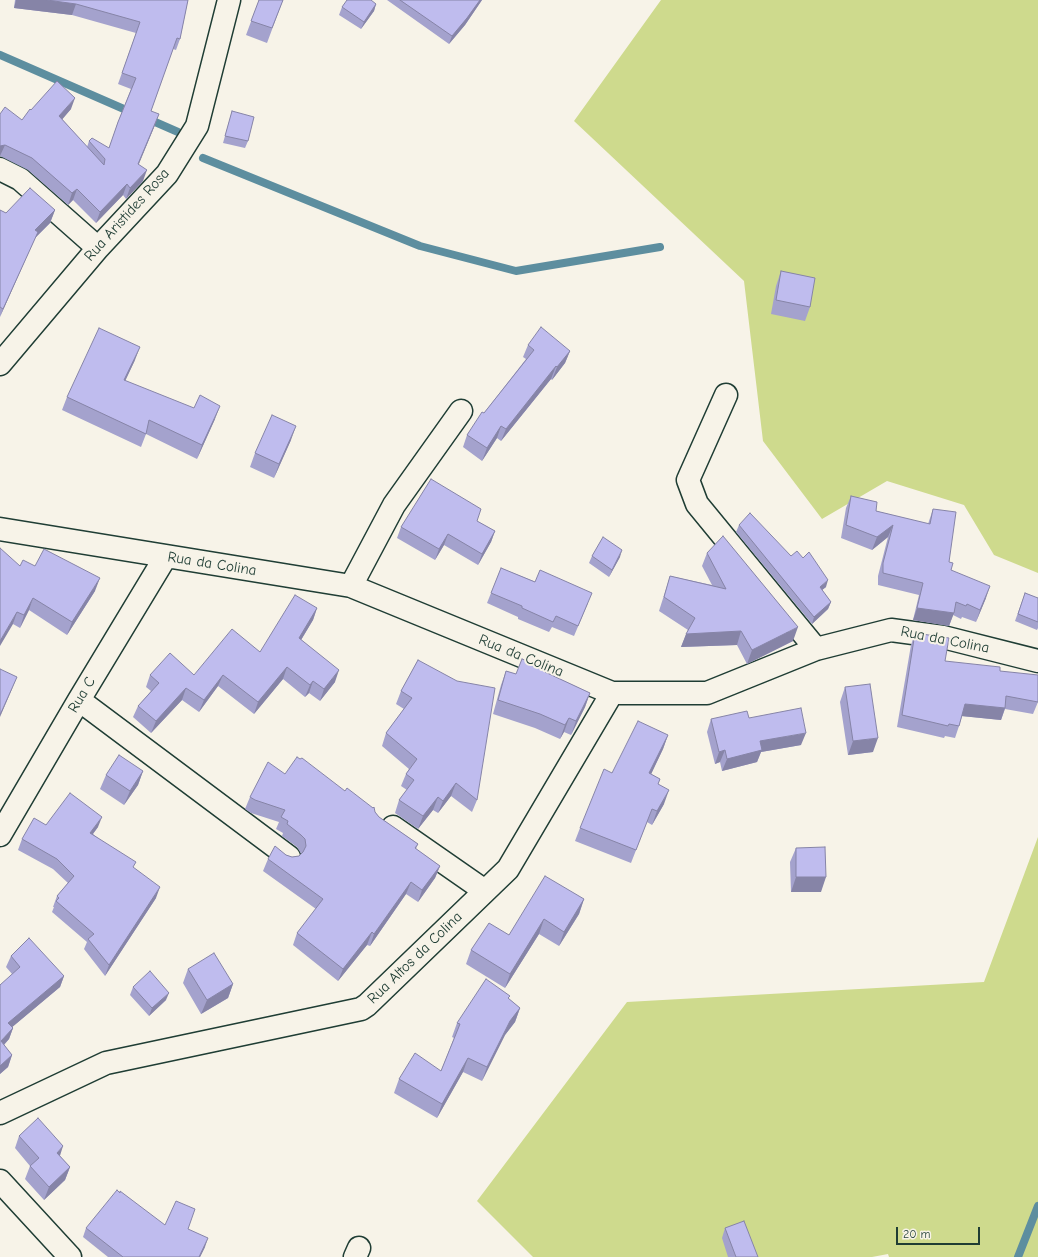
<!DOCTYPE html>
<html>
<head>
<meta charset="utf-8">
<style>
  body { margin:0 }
  #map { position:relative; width:1038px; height:1257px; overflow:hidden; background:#f7f3e8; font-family:"Comic Neue",sans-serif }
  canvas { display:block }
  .scale { position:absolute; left:896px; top:1227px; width:84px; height:18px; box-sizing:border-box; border:2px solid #1f3d34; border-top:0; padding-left:5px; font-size:12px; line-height:14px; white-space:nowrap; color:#1f3d34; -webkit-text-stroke:3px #f7f3e8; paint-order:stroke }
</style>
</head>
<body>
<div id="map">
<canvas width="1038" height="1257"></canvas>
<div class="scale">20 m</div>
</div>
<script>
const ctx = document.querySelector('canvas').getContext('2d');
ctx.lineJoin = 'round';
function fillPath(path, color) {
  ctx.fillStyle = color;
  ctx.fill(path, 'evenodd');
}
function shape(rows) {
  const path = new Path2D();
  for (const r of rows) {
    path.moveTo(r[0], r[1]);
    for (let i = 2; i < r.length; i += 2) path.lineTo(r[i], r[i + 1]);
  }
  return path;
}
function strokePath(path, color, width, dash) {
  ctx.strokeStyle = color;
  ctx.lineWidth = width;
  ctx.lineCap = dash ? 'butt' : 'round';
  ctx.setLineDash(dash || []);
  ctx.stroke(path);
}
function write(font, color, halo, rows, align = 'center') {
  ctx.font = font + ' "Comic Neue",sans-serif';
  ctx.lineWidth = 4;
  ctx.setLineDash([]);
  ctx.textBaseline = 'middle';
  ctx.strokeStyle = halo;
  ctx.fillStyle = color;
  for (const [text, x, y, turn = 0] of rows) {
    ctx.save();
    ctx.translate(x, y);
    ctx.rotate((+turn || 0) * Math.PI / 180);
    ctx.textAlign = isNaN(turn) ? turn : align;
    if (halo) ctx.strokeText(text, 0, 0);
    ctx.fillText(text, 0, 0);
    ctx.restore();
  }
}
const green = shape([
  [661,0,1038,0,1038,573,994,555,964,505,887,481,822,519,763,441,744,281,574,121],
  [1038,837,1038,1257,889,1257,888,1254,872,1257,533,1257,477,1201,627,1002,984,982]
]);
const stream = shape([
  [0,55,133,113],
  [146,118,178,132],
  [203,158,420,246,516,271,660,247],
  [1018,1257,1038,1206]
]);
const minor = shape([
  [0,169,20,179,98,248],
  [0,364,98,248,167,174,197,126,229,0],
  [726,395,688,480,697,504,816,649],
  [0,529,351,586,612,693,707,693,816,649,891,630,943,637,1038,661],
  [351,586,394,505,461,411],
  [79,700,289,857],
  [393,827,485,891],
  [0,835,79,700,166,556],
  [0,1113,106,1063,361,1009,367,1005,508,869,612,693],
  [0,1181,70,1257],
  [355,1257,359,1248]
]);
const wall = shape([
  [15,0,188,0,180,39,176,50,173,49,151,111,155,125,138,165,143,181,126,199,123,195,96,223,73,200,68,205,28,170,0,156,0,114,22,120,31,110,71,109,62,119,87,147,89,141,109,148,118,122,131,89,118,84,136,33,72,15,14,8],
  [259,0,283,0,267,43,246,35],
  [387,0,482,0,465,25,449,44],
  [376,4,374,11,361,29,339,15,342,7],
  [232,111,248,141,245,148,223,143],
  [0,210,6,213,55,210,50,223,35,238,0,317],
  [781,271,810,307,805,321,771,314,776,286],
  [528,345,570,351,565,363,552,380,551,379,501,441,497,438,482,461,463,447,467,435,484,413,526,359,523,357],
  [135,360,125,381,215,419,197,459,146,434,141,447,62,410,67,397],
  [291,440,274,478,250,467,255,453],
  [851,496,876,511,928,524,933,509,951,570,986,598,976,622,962,617,961,619,953,615,949,626,913,620,919,595,878,585,878,576,888,537,872,550,841,538,846,508],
  [477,521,495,531,491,542,478,565,444,545,435,560,397,538,401,527],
  [739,525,791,556,826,587,822,590,831,602,828,609,812,624,736,532],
  [707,553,793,641,747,664,737,645,681,647,688,630,659,611,666,589,670,576,712,585,702,566],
  [592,556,620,557,609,577,589,563],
  [20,566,35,566,95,591,67,635,29,610,20,628,13,624],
  [501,568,588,603,574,636,552,627,549,632,518,619,518,617,487,603],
  [1025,593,1038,598,1038,628,1037,630,1015,621],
  [317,608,313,620,301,640,335,682,320,701,309,693,305,697,283,679,254,714,218,686,199,712,182,700,151,733,133,717,138,706,151,691,146,687,150,675,194,675,260,652],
  [915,633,945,661,1038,702,1033,714,1005,709,1001,720,962,716,959,726,955,738,945,736,944,738,897,727,911,645],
  [418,660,477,800,472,812,451,796,438,813,433,810,418,829,395,813,399,800,407,790,401,786,406,774,409,769,382,746,386,733,404,709,396,704,401,691],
  [506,671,516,674,545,672,590,693,585,707,571,735,564,732,560,739,535,728,493,714,501,685],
  [845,687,873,752,848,755,840,702],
  [749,718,801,745,761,752,757,762,722,771,720,762,715,764,707,732,711,719],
  [668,735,663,749,651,774,660,779,658,784,664,804,652,825,647,822,631,863,575,841,580,828,612,773],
  [143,771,138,785,124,805,100,789,106,775],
  [285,774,345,791,375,812,379,817,418,844,416,849,440,866,435,878,418,902,406,894,370,946,367,945,338,981,293,945,297,933,316,909,263,871,268,859,286,855,292,857,299,856,301,854,300,852,297,847,282,836,283,833,276,829,279,822,251,813,245,809,250,797],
  [46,825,98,827,93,834,134,868,156,898,105,976,84,949,87,942,52,912,54,907,53,907,57,896,68,883,53,869,18,850,22,839],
  [796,848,821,892,791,892,790,862],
  [584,899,579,914,559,946,539,934,505,988,466,964,471,950,509,935],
  [11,956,64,976,60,987,12,1027,13,1028,9,1039,4,1045,12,1055,8,1067,0,1074,12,974,6,967],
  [188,969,233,984,228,998,201,1014,183,983],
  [133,987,166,1000,149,1016,130,995],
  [509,999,520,1008,515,1022,505,1035,482,1081,463,1072,437,1118,394,1093,399,1079,441,1071,454,1038,452,1037,457,1023],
  [19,1136,60,1156,70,1167,65,1180,44,1200,25,1179,30,1166,15,1148],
  [165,1225,188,1229,205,1247,200,1257,108,1257,83,1237,86,1228],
  [725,1228,758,1257,728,1257,722,1238]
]);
const shadedWall = shape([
  [16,0,47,0,76,4,72,15,14,8],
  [480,0,482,0,465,25,449,44,452,36],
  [376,4,374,11,361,29,364,22],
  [75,98,71,109,55,128,59,116],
  [159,114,155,125,134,176,138,164],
  [5,145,0,156,0,146],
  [147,170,143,181,126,199,130,188],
  [127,184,123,195,96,223,100,212],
  [77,189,73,200,68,205,72,193],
  [55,210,50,223,35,238,0,317,3,309,35,230],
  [140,347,135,360,119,394,124,380],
  [570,351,565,363,552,380,557,367],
  [556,366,551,379,501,441,506,429],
  [220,406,215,419,197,459,202,445],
  [296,426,291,440,274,478,279,464],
  [501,426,497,438,482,461,487,448],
  [893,525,888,537,872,550,877,537],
  [495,531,491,542,478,565,482,554],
  [448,534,444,545,435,560,439,549],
  [622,550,620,557,609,577,612,570],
  [100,578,95,591,67,635,72,622],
  [828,580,826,587,817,594,820,587],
  [990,586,986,598,976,622,980,610],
  [33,598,29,610,20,628,24,615],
  [831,602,828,609,812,624,814,617],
  [317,608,313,620,295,650,299,638],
  [917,608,954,613,949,626,913,620],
  [17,612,13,624,0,646,0,641],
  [798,627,793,641,747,664,752,650],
  [741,631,737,645,681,647,686,634],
  [287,667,283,679,254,714,258,702],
  [339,670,335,682,320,701,324,689],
  [223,675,218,686,199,712,204,700],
  [17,677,12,689,0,717,0,715],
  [313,681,309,693,305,697,310,685],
  [186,688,182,700,151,733,156,721],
  [590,693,585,707,571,735,576,721],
  [965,704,1005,708,1001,720,961,716],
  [569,718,564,732,560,739,565,725],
  [806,733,801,745,761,752,757,762,722,771,727,759,760,741],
  [668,735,663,749,645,787,649,773],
  [878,738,873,752,848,755,853,741],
  [725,750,720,762,715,764,719,752],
  [143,771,138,785,124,805,130,791],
  [456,783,451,796,438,813,443,801],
  [669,790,664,804,652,825,657,811],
  [438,797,433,810,418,829,423,816],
  [102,817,98,827,86,843,90,833],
  [440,866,435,878,418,902,422,890],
  [796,877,826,877,821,892,791,892],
  [411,882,406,894,370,946,374,934],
  [160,887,156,898,105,976,109,965],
  [584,899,579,914,559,946,564,932],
  [544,919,539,934,505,988,510,974],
  [372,932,367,945,338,981,343,969],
  [64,976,60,987,4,1034,8,1023],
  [233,984,228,998,201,1014,207,1000],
  [169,993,166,1000,149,1016,152,1008],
  [520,1008,515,1022,505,1035,482,1081,487,1067,510,1021],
  [13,1028,9,1039,0,1049,1,1041],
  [12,1055,8,1067,0,1074,0,1066],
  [468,1058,463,1072,437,1118,442,1104],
  [63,1146,59,1159,57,1153],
  [70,1167,65,1180,44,1200,49,1187],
  [208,1238,205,1247,200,1257,199,1257]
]);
const building = shape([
  [47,0,188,0,180,39,177,38,151,111,159,114,138,164,147,170,130,188,127,184,100,212,77,189,72,193,32,158,5,145,0,146,0,114,5,107,22,120,30,109,31,110,57,81,75,98,59,116,104,165,105,159,89,141,92,138,109,148,118,122,136,78,122,73,140,22,76,4,47,0],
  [259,0,283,0,272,28,251,21,259,0],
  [347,0,371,0,376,4,364,22,342,7,347,0],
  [400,0,480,0,467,18,452,36,400,0],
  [232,111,254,117,248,141,225,136,232,111],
  [30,188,55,210,35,230,38,232,3,309,0,307,0,210,6,213,30,188],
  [781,271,815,278,810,307,776,300,781,271],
  [541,327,570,351,557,367,556,366,506,429,501,426,487,448,467,435,482,412,484,413,534,350,528,345,541,327],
  [99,328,140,347,124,380,194,408,200,395,220,406,202,445,149,420,146,434,67,397,99,328],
  [272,415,296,426,279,464,255,453,272,415],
  [431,479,481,509,477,521,495,531,482,554,448,534,439,549,401,527,431,479],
  [851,496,877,502,876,511,930,524,933,509,956,512,949,562,953,563,951,570,990,586,980,610,967,604,966,606,956,602,954,613,917,608,923,583,883,573,883,563,893,525,877,537,846,525,851,496],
  [750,513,791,556,797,551,803,558,809,552,828,580,820,587,831,602,814,617,739,525,750,513],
  [723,536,798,627,752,650,741,631,686,634,695,618,664,597,670,576,726,589,707,553,723,536],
  [603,537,622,550,612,570,592,556,603,537],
  [0,548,20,566,23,560,35,566,44,549,100,578,72,622,33,598,24,615,17,612,0,641,0,548],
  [501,568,535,582,540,570,592,593,578,626,556,616,553,622,522,608,522,606,491,593,501,568],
  [1025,593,1038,598,1038,622,1018,614,1025,593],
  [295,595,317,608,299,638,339,670,324,689,313,681,310,685,287,667,258,702,223,675,204,700,186,688,156,721,138,706,159,683,150,675,170,653,194,675,232,629,260,652,295,595],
  [915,633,949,638,945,661,1000,667,1000,671,1038,675,1038,702,1006,696,1005,708,965,704,959,726,949,724,948,726,902,715,915,633],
  [522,659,546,668,545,672,590,693,576,721,569,718,565,725,540,714,498,700,506,671,516,674,522,659],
  [418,660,457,681,495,688,477,800,456,783,443,801,438,797,423,816,399,800,414,780,406,774,417,759,386,733,412,698,401,691,418,660],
  [0,669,17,677,0,715,0,669],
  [870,684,878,738,853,741,845,687,870,684],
  [801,708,806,733,760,741,762,750,727,759,725,750,719,752,711,719,747,711,749,718,801,708],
  [638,721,668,735,649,773,660,779,658,784,669,790,657,811,652,809,636,850,580,828,604,769,612,773,638,721],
  [119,755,143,771,130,791,106,775,119,755],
  [297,757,300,759,302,758,345,791,347,788,373,808,374,807,375,812,379,817,418,844,415,848,440,866,422,890,411,882,374,934,372,932,343,969,297,933,323,899,268,859,275,846,286,855,292,857,299,856,303,852,306,846,305,839,301,835,287,824,288,821,281,817,285,810,255,800,250,797,268,762,285,774,297,757],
  [70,793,102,817,90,833,136,862,133,867,160,887,109,965,88,939,94,934,56,901,59,898,57,896,74,876,57,859,22,839,34,818,46,825,70,793],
  [825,847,826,877,796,877,796,848,825,847],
  [545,876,584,899,564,932,544,919,510,974,471,950,489,923,509,935,545,876],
  [29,938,64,976,8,1023,13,1028,1,1041,12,1055,0,1066,0,985,20,967,11,956,29,938],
  [214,953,233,984,207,1000,188,969,214,953],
  [150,971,169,993,152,1008,133,987,150,971],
  [486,979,510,996,508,998,520,1008,510,1021,487,1067,468,1058,442,1104,399,1079,415,1053,441,1071,460,1024,457,1023,486,979],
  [38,1118,63,1146,57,1153,70,1167,49,1187,30,1166,39,1158,19,1136,38,1118],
  [117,1190,120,1193,120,1191,165,1225,176,1201,195,1209,188,1229,208,1238,199,1257,123,1257,86,1228,117,1190],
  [744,1221,758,1257,736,1257,725,1228,744,1221]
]);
const streetNames = [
  ["Rua Aristides Rosa",127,215,-48],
  ["Rua da Colina",212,564,9],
  ["Rua da Colina",945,640,11],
  ["Rua da Colina",521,656,22],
  ["Rua C",82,695,-59],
  ["Rua Altos da Colina",415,958,-44]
];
fillPath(green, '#ceda8d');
strokePath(stream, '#5d8e9f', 8);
strokePath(minor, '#1f3d34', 25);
strokePath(minor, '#f7f3e8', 22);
fillPath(wall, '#a4a2cd');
fillPath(shadedWall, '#8684a7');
fillPath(building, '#bfbcee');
strokePath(building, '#8684a7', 1);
write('15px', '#1f3d34', '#f7f3e8', streetNames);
</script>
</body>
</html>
